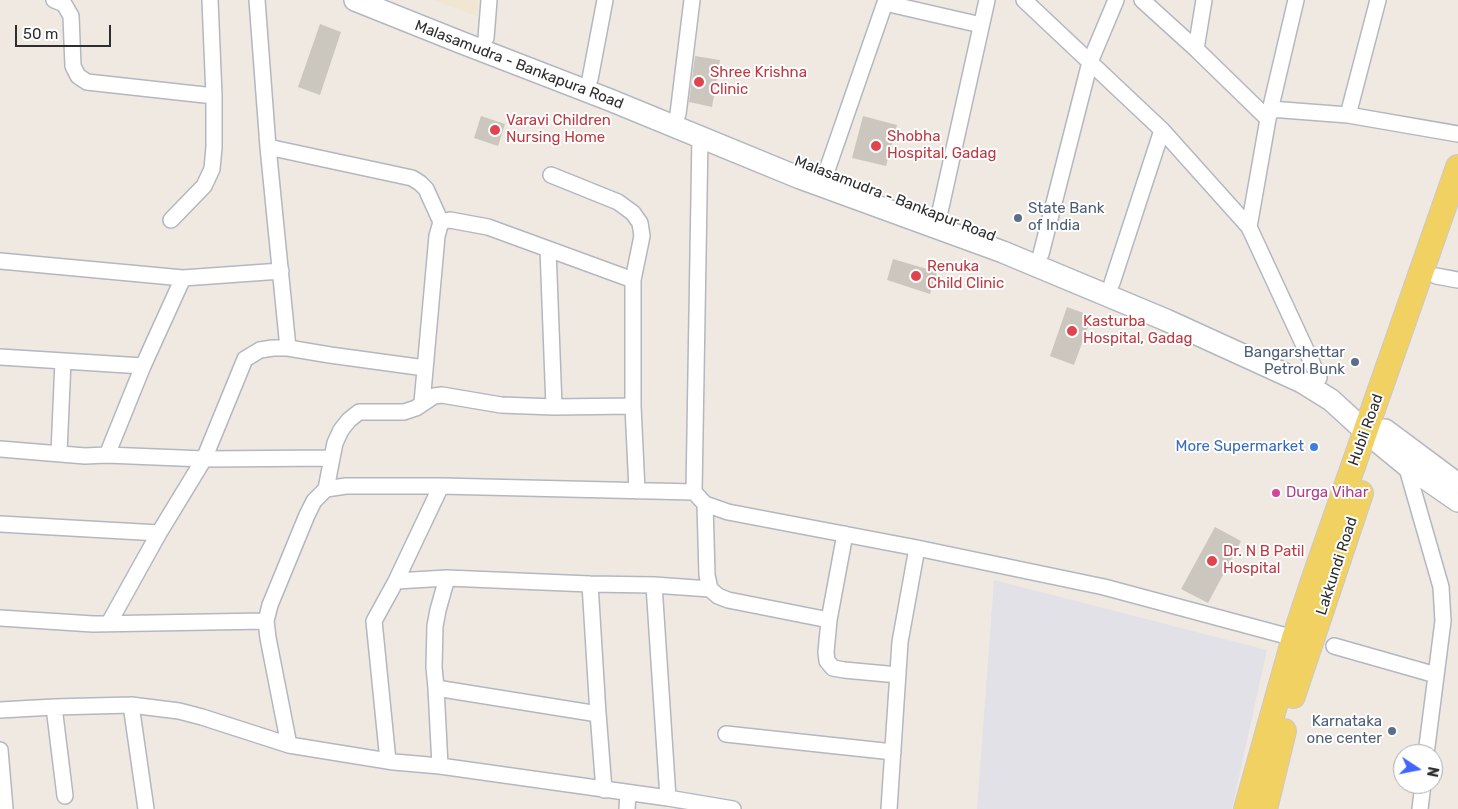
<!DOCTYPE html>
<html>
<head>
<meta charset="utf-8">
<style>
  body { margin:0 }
  #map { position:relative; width:1458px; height:809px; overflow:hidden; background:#efe9e1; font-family:Rubik,sans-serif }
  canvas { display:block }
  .north { position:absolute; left:1393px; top:744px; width:50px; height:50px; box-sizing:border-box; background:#fff; border:1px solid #ababab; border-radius:50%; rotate:101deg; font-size:14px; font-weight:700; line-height:20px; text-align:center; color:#2e2e2e }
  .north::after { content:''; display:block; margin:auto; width:18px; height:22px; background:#4264fb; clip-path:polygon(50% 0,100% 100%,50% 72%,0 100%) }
  .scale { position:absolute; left:15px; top:25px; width:96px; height:22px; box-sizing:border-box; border:2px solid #2e2e2e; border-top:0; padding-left:6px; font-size:15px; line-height:18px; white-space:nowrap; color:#2e2e2e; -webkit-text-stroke:4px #fff; paint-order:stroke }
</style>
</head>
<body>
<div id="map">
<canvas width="1458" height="809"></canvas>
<div class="north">N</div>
<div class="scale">50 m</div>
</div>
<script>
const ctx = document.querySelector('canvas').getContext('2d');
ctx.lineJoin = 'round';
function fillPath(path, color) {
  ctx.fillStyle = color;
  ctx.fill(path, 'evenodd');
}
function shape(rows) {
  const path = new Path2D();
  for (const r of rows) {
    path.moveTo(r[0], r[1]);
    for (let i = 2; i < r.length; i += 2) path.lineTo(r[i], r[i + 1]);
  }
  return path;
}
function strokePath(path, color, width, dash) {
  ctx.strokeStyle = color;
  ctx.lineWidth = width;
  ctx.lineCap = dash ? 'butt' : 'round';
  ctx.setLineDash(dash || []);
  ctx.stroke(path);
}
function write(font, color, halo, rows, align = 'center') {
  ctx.font = font + ' Rubik,sans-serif';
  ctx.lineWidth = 4;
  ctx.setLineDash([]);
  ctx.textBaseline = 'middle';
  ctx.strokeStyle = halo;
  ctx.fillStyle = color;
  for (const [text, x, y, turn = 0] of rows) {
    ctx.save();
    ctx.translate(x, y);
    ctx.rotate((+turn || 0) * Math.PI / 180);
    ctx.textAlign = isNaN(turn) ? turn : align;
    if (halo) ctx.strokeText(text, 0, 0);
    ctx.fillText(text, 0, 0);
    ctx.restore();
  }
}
const industrial = shape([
  [994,580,1267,650,1232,809,977,809]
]);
const education = shape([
  [434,0,478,0,477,16]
]);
const building = shape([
  [320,24,341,32,320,95,298,87],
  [695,56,720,60,712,107,689,102],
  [481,116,505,124,498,146,474,138],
  [863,116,897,125,886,166,852,158],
  [893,259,937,272,930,294,887,280],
  [1067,307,1092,316,1074,365,1050,356],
  [1215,527,1241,541,1208,603,1181,589]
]);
const street = shape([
  [54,0,64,4,71,16,73,66,78,76,87,82,214,96],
  [257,0,268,147,288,348],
  [1024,0,1162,130,1249,227,1319,378],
  [1142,0,1196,49,1268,119],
  [885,3,981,25],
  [486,38,489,0],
  [1196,49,1204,0],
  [590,79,605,0],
  [1270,109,1348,115,1458,134],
  [678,114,692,0],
  [1348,115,1378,0],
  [700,136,694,492,705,504,728,512,917,548,1104,587,1294,638],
  [268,147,412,178,420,183,426,189,441,222,437,236,422,403],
  [826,173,886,0],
  [551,175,618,202,633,213,640,223,642,236,633,280,633,406,637,491],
  [939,216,987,0],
  [171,220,204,186,212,169,214,147,214,96,210,0],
  [441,222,450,220,488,227,633,280],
  [1249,227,1268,119,1296,0],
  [548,249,554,407],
  [1041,254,1090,62,1116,0],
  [0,261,183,278,281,271],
  [1436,276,1458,280],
  [1112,283,1162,130],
  [0,357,143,366],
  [0,449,85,456,107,455,204,459,245,359,260,350,273,348,288,348,330,355,425,368],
  [59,453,63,361],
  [107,455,143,366,183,278],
  [332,458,335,443,341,430,349,420,359,412,404,412,416,408,434,396,442,395,501,405,554,407,633,406],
  [1406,465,1441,587,1443,621,1426,754],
  [441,486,396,581,447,578,590,584,654,585,710,589],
  [705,504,707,575,710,589,718,596,728,600,829,620],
  [0,524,159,533],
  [845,534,829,620,826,652,827,661,833,668,844,670,898,675],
  [447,578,438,610,435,626,434,667,436,688,598,714,590,584],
  [654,585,668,798],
  [0,618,93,624,266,621],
  [109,623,159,533,204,459,332,458,326,489],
  [1334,646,1436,675],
  [436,688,440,766],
  [131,705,146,809],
  [54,707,65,796],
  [0,710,54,707,131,705,179,711,202,717,289,745,394,762,440,766,668,798,733,809],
  [598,713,604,790],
  [726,734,893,752],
  [289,745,268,638,266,621,270,605,307,515,314,501,326,489,346,486,441,486,694,492],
  [0,750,5,809],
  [388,761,374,621,396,581],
  [627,809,628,793],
  [889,809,900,642,917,548],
  [1420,809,1423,784]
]);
const secondary = shape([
  [355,0,460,42,610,100,800,178,1003,252,1166,320,1302,382,1331,400,1366,432],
  [1385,430,1455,482],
  [1378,442,1406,465,1458,501]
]);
const primary = shape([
  [1293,696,1361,493],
  [1246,809,1294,638,1316,572,1458,167],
  [1265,809,1284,731]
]);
const markers = [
  [699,82,6,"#e0444e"],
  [495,130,6,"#e0444e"],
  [876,146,6,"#e0444e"],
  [1018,218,5,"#5c6f8a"],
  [916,276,6,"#e0444e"],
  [1072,331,6,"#e0444e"],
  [1355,362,5,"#5c6f8a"],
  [1314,447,5,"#3f7fe0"],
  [1276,493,5,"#d1479c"],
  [1212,561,6,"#e0444e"],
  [1392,731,5,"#5c6f8a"]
];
const streetNames = [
  ["Malasamudra - Bankapura Road",519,65,21],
  ["Malasamudra - Bankapur Road",895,199,21],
  ["Hubli Road",1366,430,-70],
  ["Lakkundi Road",1337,566,-72]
];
const healthNames = [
  ["Shree Krishna",710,73],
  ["Clinic",710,90],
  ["Varavi Children",506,121],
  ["Nursing Home",506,138],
  ["Shobha",887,137],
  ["Hospital, Gadag",887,154],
  ["Renuka",927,267],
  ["Child Clinic",927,284],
  ["Kasturba",1083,322],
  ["Hospital, Gadag",1083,339],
  ["Dr. N B Patil",1223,552],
  ["Hospital",1223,569]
];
const serviceNames = [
  ["State Bank",1028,209,"left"],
  ["of India",1028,226,"left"],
  ["Bangarshettar",1345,353],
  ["Petrol Bunk",1345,370],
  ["Karnataka",1382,722],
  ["one center",1382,739]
];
const shopNames = [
  ["More Supermarket",1304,447]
];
const hotelNames = [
  ["Durga Vihar",1286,493]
];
fillPath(industrial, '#e3e1e8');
fillPath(education, '#f0e6d1');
fillPath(building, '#cbc7bf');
strokePath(street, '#b4b7c1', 18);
strokePath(secondary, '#b4b7c1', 24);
strokePath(primary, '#c9c9c9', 26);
strokePath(street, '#fff', 15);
strokePath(secondary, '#fff', 21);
strokePath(primary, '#f2d163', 24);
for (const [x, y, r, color] of markers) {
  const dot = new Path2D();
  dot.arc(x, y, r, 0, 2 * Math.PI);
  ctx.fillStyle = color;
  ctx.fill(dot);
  strokePath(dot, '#fff', 2);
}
write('15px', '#2e2e2e', '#fff', streetNames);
write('15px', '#be3a42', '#fff', healthNames, 'left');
write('15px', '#4e5e75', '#fff', serviceNames, 'right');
write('15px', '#366cbe', '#fff', shopNames, 'right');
write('15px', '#b23c85', '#fff', hotelNames, 'left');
</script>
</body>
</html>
